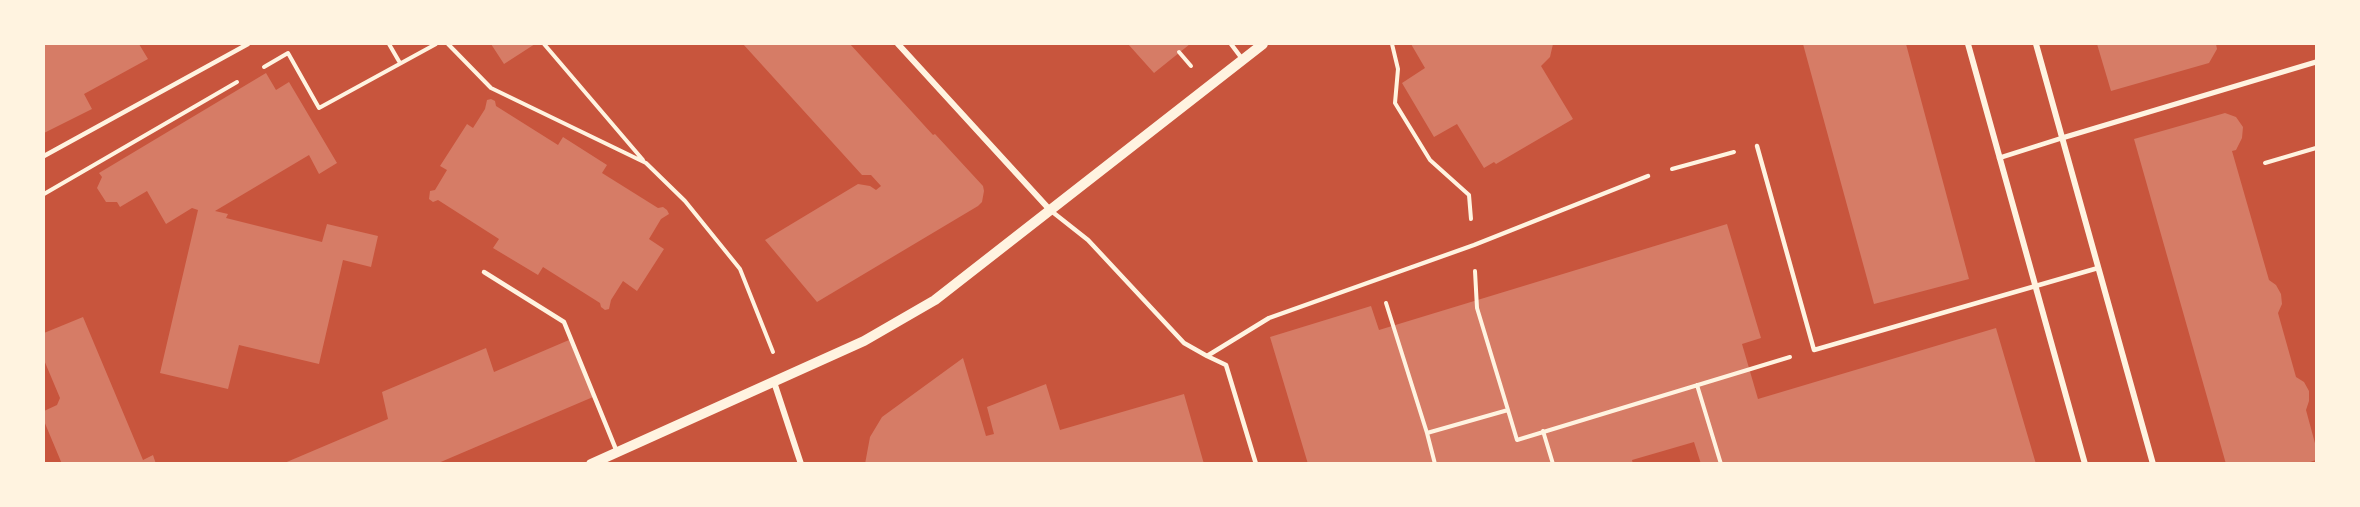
<!DOCTYPE html>
<html>
<head>
<meta charset="utf-8">
<style>
  body { margin:0 }
  #map { position:relative; width:2360px; height:507px; overflow:hidden; background:#c8553d; font-family:"PT Sans Narrow",sans-serif }
  canvas { display:block }
  .frame { position:absolute; inset:0; border:45px solid #fff3e0; pointer-events:none }
</style>
</head>
<body>
<div id="map">
<canvas width="2360" height="507"></canvas>
<div class="frame"></div>
</div>
<script>
const ctx = document.querySelector('canvas').getContext('2d');
ctx.lineJoin = 'round';
function fillPath(path, color) {
  ctx.fillStyle = color;
  ctx.fill(path, 'evenodd');
}
function shape(rows) {
  const path = new Path2D();
  for (const r of rows) {
    path.moveTo(r[0], r[1]);
    for (let i = 2; i < r.length; i += 2) path.lineTo(r[i], r[i + 1]);
  }
  return path;
}
function strokePath(path, color, width, dash) {
  ctx.strokeStyle = color;
  ctx.lineWidth = width;
  ctx.lineCap = dash ? 'butt' : 'round';
  ctx.setLineDash(dash || []);
  ctx.stroke(path);
}
const building = shape([
  [44,44,139,44,148,59,84,94,92,109,44,133],
  [491,44,535,44,504,64],
  [743,44,850,44,933,135,935,134,983,186,984,191,982,202,978,206,817,302,765,240,858,184,870,186,876,190,881,186,871,175,862,175],
  [1128,44,1190,44,1154,73],
  [1411,44,1553,44,1550,57,1541,66,1573,119,1496,164,1494,162,1484,168,1457,124,1434,137,1402,83,1425,68],
  [1803,44,1906,44,1969,279,1874,304],
  [2097,44,2216,44,2217,49,2209,63,2111,91],
  [266,73,276,90,289,82,337,163,319,174,309,155,215,211,228,214,226,218,322,242,327,224,378,236,371,267,343,260,319,364,239,345,228,389,160,373,198,210,192,208,166,224,147,191,120,207,117,202,106,202,97,188,102,177,99,173],
  [491,99,495,101,496,106,558,145,563,137,607,165,602,173,658,208,663,207,667,210,669,214,661,219,649,239,664,249,637,291,623,281,611,300,609,309,605,310,601,307,600,303,543,267,538,275,493,248,499,239,438,200,433,202,429,199,430,191,435,190,447,170,440,166,467,124,473,128,485,109,487,100],
  [2225,113,2236,117,2243,127,2242,138,2236,150,2232,151,2269,280,2276,285,2281,294,2282,304,2278,313,2296,377,2304,382,2309,391,2309,401,2306,410,2316,447,2316,460,2304,464,2226,464,2134,139],
  [1727,224,1761,338,1742,344,1758,399,1996,328,2036,464,1701,464,1694,442,1632,460,1633,464,1308,464,1270,337,1371,306,1379,330],
  [83,317,143,460,153,455,156,464,62,464,44,421,44,411,57,405,60,398,44,360,44,333],
  [569,340,593,397,436,464,282,464,388,419,382,392,486,348,494,372],
  [963,358,986,436,994,434,987,407,1046,384,1060,430,1184,394,1204,464,865,464,870,437,882,417]
]);
const path = shape([
  [389,44,400,63],
  [448,44,491,88,646,163,685,201,740,269,773,352],
  [544,44,643,160],
  [1392,44,1398,69,1395,103,1430,160,1469,195,1471,219],
  [1179,52,1191,66],
  [264,67,288,53,319,108,436,44],
  [2265,163,2316,148],
  [1672,169,1734,152],
  [44,194,237,82],
  [1475,271,1477,308,1508,410],
  [1386,303,1427,433,1508,410,1517,440,1790,357],
  [1697,385,1721,464],
  [1543,431,1553,464],
  [1427,433,1435,464]
]);
const service = shape([
  [1231,44,1243,60],
  [1757,146,1814,350,2098,268],
  [44,156,248,44],
  [1999,158,2062,138],
  [1050,210,1088,240,1184,343,1207,356,1269,318,1474,245,1648,176],
  [484,272,564,322,617,452],
  [1207,356,1226,365,1256,464]
]);
const pedestrian = shape([
  [2062,138,2316,62]
]);
const minor = shape([
  [898,44,1050,210],
  [1968,44,2085,464],
  [2036,44,2153,464],
  [774,382,801,464]
]);
const tertiary = shape([
  [591,464,864,341,935,300,1263,44]
]);
fillPath(building, '#d67c66');
strokePath(path, '#fff3e0', 4);
strokePath(service, '#fff3e0', 4.5);
strokePath(pedestrian, '#fff3e0', 5);
strokePath(minor, '#fff3e0', 6);
strokePath(tertiary, '#fff3e0', 10);
</script>
</body>
</html>
